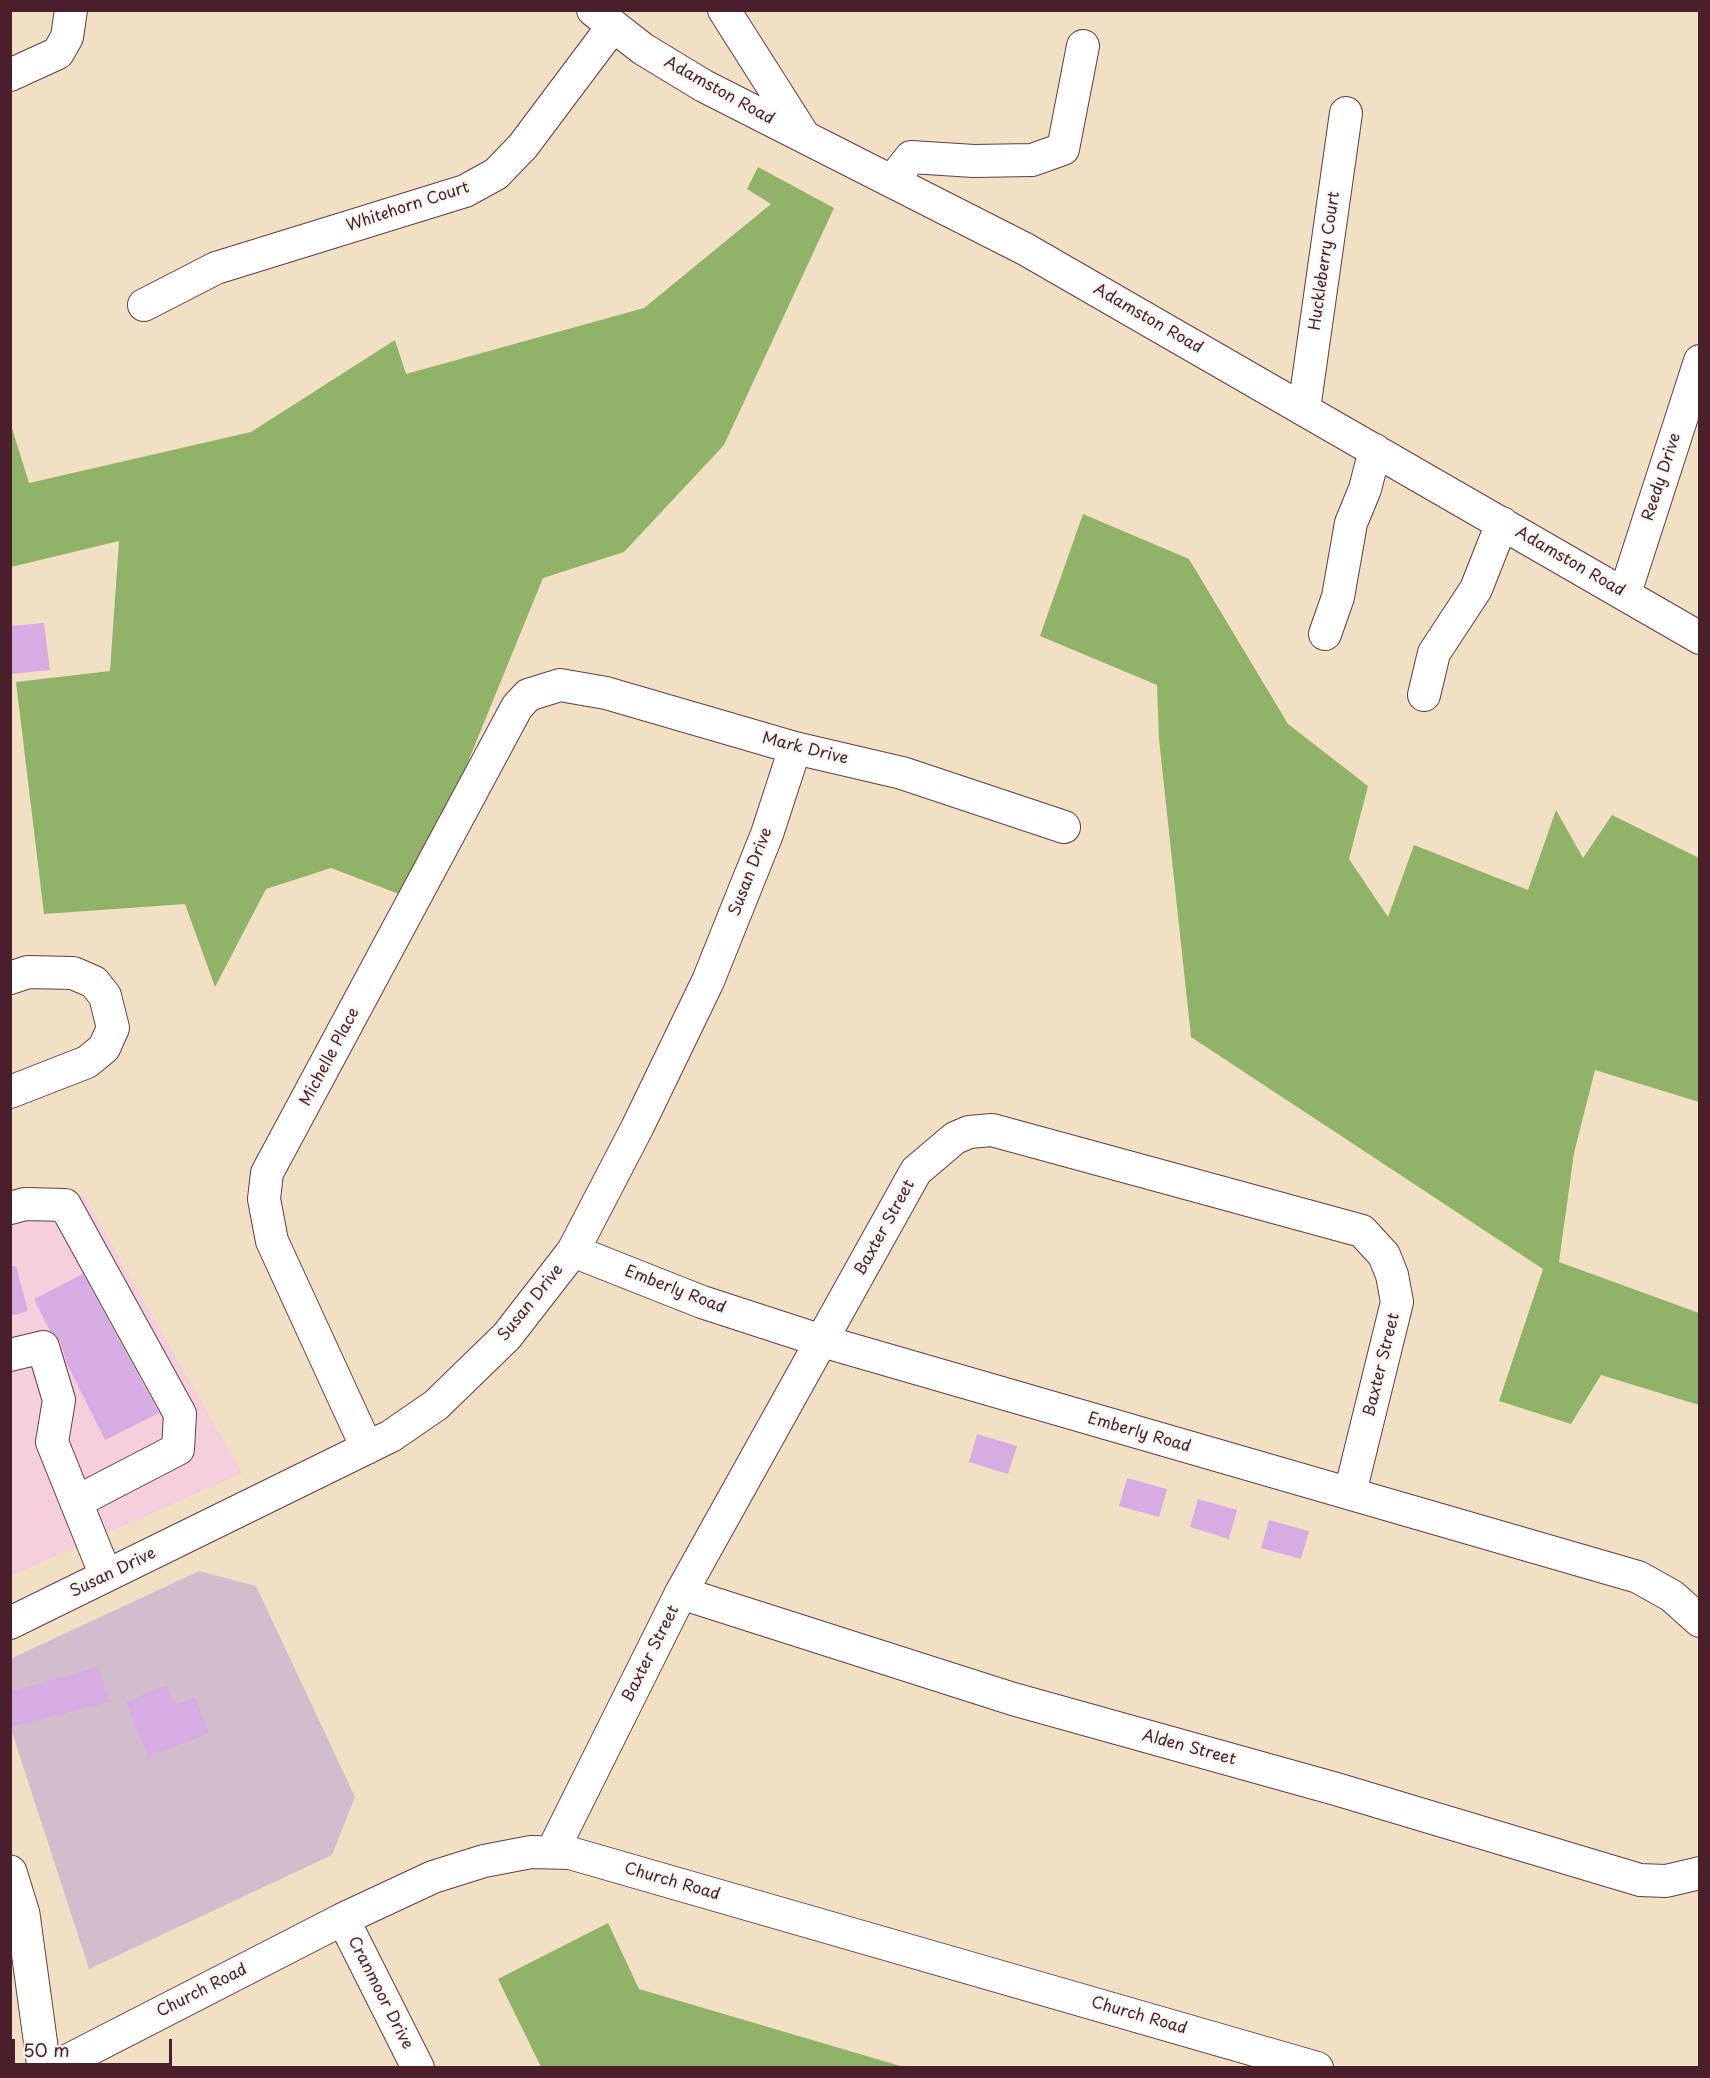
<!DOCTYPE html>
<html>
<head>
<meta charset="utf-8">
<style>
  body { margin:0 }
  #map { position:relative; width:1710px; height:2078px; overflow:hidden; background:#f2e0c5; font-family:"Playpen Sans",sans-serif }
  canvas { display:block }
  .frame { position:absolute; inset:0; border:12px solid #4a1f2b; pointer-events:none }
  .scale { position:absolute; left:12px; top:2039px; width:160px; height:27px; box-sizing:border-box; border:3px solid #4a1f2b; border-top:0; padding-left:8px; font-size:18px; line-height:21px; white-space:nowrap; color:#4a1f2b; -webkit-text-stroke:4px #f6f6f2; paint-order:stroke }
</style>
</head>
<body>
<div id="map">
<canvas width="1710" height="2078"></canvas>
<div class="frame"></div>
<div class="scale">50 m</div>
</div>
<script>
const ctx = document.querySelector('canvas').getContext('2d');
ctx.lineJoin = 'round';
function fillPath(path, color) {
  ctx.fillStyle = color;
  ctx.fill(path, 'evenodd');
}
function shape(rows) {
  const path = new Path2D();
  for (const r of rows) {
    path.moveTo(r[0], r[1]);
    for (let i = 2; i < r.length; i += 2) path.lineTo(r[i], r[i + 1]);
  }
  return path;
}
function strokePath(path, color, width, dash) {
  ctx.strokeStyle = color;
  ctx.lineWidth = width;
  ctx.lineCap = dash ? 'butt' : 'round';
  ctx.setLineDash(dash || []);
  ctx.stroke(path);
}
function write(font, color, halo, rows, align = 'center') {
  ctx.font = font + ' "Playpen Sans",sans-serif';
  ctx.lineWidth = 5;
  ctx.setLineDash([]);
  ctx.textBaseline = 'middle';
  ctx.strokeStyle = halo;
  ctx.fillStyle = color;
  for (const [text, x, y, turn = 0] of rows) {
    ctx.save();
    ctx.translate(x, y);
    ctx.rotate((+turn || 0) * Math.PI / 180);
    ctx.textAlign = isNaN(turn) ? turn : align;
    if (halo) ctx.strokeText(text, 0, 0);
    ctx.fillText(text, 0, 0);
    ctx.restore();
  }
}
const built = shape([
  [84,1196,242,1473,11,1576,11,1208]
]);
const industrial = shape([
  [199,1571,256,1586,355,1797,332,1855,89,1969,11,1729,10,1659]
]);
const forest = shape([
  [758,167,834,208,724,445,624,552,543,578,412,899,331,868,266,889,215,987,185,904,44,914,16,682,110,671,119,541,11,567,10,422,29,483,251,432,395,340,406,374,644,308,771,204,747,189],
  [1083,514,1189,559,1288,724,1368,786,1349,859,1388,917,1414,845,1528,890,1556,810,1583,858,1612,815,1699,858,1699,1102,1595,1070,1574,1153,1559,1262,1699,1313,1699,1405,1601,1375,1571,1424,1499,1401,1543,1269,1191,1037,1159,739,1157,685,1040,636],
  [608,1923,639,1989,904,2067,541,2067,498,1979]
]);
const building = shape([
  [44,623,50,670,10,674,10,626],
  [10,1266,16,1266,28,1311,10,1316],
  [83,1274,159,1413,105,1440,67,1364,60,1341,50,1331,34,1299],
  [977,1434,1017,1446,1008,1474,969,1462],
  [1127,1478,1167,1489,1159,1517,1119,1506],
  [1198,1499,1237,1510,1229,1539,1190,1527],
  [1269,1520,1309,1531,1301,1559,1261,1548],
  [99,1667,109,1702,10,1727,10,1692],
  [167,1685,175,1705,195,1697,209,1733,148,1757,126,1702]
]);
const minor = shape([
  [593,10,643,49,704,86,1025,249,1700,638],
  [724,10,804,136],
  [10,75,58,53,67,37,71,10],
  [892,181,911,157,974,161,1032,160,1063,149,1083,46],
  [144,305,216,268,465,191,496,174,523,146,613,26],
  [1304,409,1346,113],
  [1625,593,1700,361],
  [1325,634,1338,597,1351,523,1365,489,1375,450],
  [1424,695,1434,653,1476,589,1502,523],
  [10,978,28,972,73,973,94,982,105,996,113,1028,104,1048,87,1062,10,1092],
  [10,1208,25,1204,65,1205,180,1414,178,1449,76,1502],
  [573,1251,702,1302,822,1341,1638,1577,1672,1596,1700,1621],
  [10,1355,43,1347,59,1400,52,1442,106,1576],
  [367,1448,272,1241,264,1199,267,1173,517,707,528,695,560,685,606,693,795,748,902,773,1064,827],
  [681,1593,1013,1699,1336,1789,1640,1880,1666,1881,1700,1873],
  [10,1623,391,1436,436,1405,507,1336,573,1251,637,1128,708,981,767,834,795,748],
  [552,1852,681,1593,916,1171,955,1138,969,1132,992,1130,1362,1231,1384,1255,1392,1275,1397,1302,1350,1493],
  [343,1919,418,2068],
  [53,2068,343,1919,433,1877,484,1861,531,1852,570,1853,1317,2068]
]);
const major = shape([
  [10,1872,23,1914,44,2068]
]);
const streetNames = [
  ["Adamston Road",719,91,29],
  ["Whitehorn Court",408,207,-18],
  ["Huckleberry Court",1325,261,-82],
  ["Adamston Road",1148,319,30],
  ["Reedy Drive",1662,477,-72],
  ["Adamston Road",1570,562,30],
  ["Mark Drive",805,749,14],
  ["Susan Drive",751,872,-69],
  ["Michelle Place",330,1057,-62],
  ["Baxter Street",885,1228,-61],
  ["Emberly Road",675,1290,21],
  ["Susan Drive",531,1303,-51],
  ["Baxter Street",1382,1365,-76],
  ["Emberly Road",1139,1433,16],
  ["Susan Drive",113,1573,-26],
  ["Baxter Street",651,1654,-63],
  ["Alden Street",1189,1748,15],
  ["Church Road",672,1882,16],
  ["Church Road",202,1991,-27],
  ["Cranmoor Drive",380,1993,63],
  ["Church Road",1139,2016,16]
];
fillPath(built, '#f5cfdb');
fillPath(industrial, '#d1bdcc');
fillPath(forest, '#90b368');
fillPath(building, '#d7ace2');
strokePath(minor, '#633c42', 34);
strokePath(major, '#633c42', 35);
strokePath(minor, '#fff', 32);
strokePath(major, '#fff', 33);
write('16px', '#4a1f2b', '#f6f6f2', streetNames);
</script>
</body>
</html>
